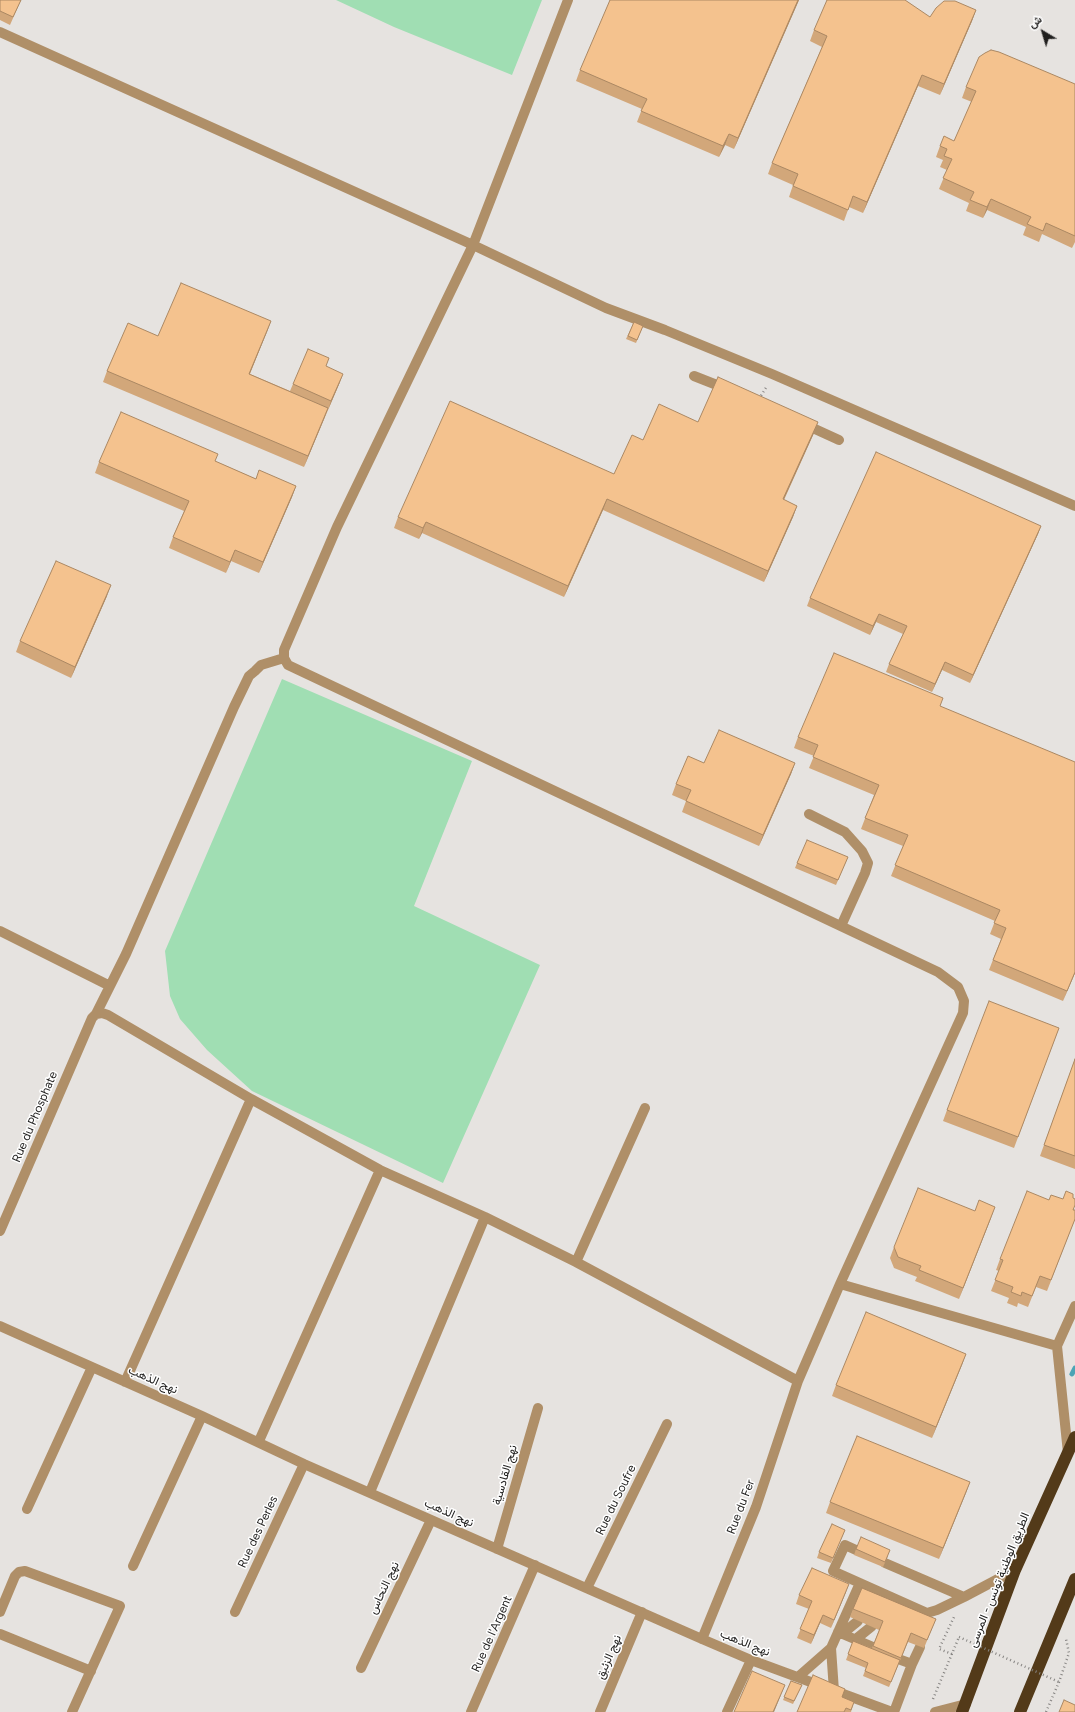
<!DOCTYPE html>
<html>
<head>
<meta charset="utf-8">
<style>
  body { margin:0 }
  #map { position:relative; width:1075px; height:1712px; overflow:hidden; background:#e6e3e0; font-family:Figtree,Vazirmatn,sans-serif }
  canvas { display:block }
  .north { position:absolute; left:1023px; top:12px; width:40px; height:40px; -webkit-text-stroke:3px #fff; paint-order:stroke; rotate:322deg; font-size:11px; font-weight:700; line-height:16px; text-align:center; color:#201f1e }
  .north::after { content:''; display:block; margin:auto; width:14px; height:18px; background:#201f1e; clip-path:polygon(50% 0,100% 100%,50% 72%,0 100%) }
</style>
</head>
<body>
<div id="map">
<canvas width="1075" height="1712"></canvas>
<div class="north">ش</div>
</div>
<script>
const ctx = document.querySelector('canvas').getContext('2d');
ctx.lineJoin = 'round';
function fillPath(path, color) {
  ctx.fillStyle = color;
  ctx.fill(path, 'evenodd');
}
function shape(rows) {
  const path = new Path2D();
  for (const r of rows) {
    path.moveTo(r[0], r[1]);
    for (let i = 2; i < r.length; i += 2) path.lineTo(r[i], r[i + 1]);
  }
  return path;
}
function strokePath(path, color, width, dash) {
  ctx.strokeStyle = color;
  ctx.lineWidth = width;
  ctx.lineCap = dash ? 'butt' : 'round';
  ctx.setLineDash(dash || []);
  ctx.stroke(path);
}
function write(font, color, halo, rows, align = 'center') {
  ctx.font = font + ' Figtree,Vazirmatn,sans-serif';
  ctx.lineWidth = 3;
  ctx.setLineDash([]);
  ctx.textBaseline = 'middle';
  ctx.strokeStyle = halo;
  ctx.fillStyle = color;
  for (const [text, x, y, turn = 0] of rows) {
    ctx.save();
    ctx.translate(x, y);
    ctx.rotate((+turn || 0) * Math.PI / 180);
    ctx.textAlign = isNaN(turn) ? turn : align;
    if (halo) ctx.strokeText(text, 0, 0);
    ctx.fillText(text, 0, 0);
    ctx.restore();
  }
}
const green = shape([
  [336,0,542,0,512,75,394,27],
  [282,679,472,761,414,906,540,965,443,1183,252,1091,207,1050,180,1019,170,996,165,951]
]);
const stream = shape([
  [1072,1374,1075,1368]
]);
const path = shape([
  [759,399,767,386],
  [952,1654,939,1649,954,1617],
  [933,1699,959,1637],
  [1046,1712,1059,1682,1069,1653,1066,1639]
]);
const minor = shape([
  [568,0,473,245,337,527,284,650,284,658,288,665,938,972,958,987,964,1001,963,1013,840,1284,798,1381,756,1507,702,1639],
  [0,32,473,245,606,308,665,330,772,374,1075,506],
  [694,376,727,389],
  [804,424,839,440],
  [809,814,845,832,862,851,868,863,865,873,841,926],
  [0,931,110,986],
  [96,1014,102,1013,108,1015,251,1099,380,1170,485,1217,576,1262,798,1381],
  [0,1231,92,1018,96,1014,126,954,234,707,249,676,255,671,261,665,284,658],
  [576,1262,645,1108],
  [840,1284,1057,1346],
  [0,1326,202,1416,304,1464,702,1639,751,1660,892,1712],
  [125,1382,251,1099],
  [259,1441,380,1170],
  [1068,1453,1057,1346,1075,1306],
  [370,1492,485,1217],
  [27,1509,92,1367],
  [497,1549,538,1408],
  [856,1550,845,1545,833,1571,927,1613],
  [885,1563,964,1597],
  [133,1566,202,1416],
  [587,1588,667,1424],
  [0,1612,15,1576,19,1572,25,1571,120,1606,72,1712],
  [235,1612,304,1464],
  [923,1617,927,1613,937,1610,964,1597,1015,1570],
  [838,1632,873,1647],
  [0,1634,91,1671],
  [842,1634,858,1621],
  [856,1639,872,1626],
  [831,1648,834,1691],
  [901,1660,912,1664,920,1647],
  [361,1668,431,1520],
  [798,1677,831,1648,860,1583],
  [471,1712,535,1565],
  [600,1712,642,1612],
  [727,1712,751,1660],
  [894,1712,912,1664],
  [935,1712,966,1704]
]);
const highway = shape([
  [962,1712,1015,1570,1075,1437],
  [1020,1712,1075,1579]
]);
const pathBridge = shape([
  [959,1637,1059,1682]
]);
const wall = shape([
  [0,0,21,0,10,25,0,20],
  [799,0,734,149,725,145,719,157,637,122,642,109,576,81,580,70],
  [976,10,972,21,940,95,918,86,863,213,849,207,844,221,789,197,793,185,768,174,772,163,822,47,810,41,814,30,930,17],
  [1075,84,1075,242,1072,248,1042,234,1039,242,1023,235,1026,227,987,210,983,218,966,211,969,203,939,189,947,170,940,167,943,160,936,157,940,146,954,141,972,102,962,98,966,87],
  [271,321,250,374,290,391,293,384,326,366,340,382,328,410,304,467,103,382,107,371,158,336],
  [634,322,643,326,636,343,626,339],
  [698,422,818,422,814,433,784,500,797,506,793,517,764,582,603,510,564,597,422,533,419,539,394,528,398,517,614,474,643,440],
  [215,461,256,479,296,486,292,497,259,573,231,561,226,573,169,548,173,537,184,511,95,473,99,462],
  [1041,526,1038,534,970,683,942,670,932,692,886,672,889,664,903,634,876,622,870,635,807,606,810,598],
  [107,596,71,678,16,652,20,641],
  [940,706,1075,973,1063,1001,989,970,1001,939,990,934,995,921,891,876,903,846,861,829,874,795,809,768,814,756,794,748,798,737],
  [704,763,795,763,791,774,759,846,682,812,686,801,672,795,676,784],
  [848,857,836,885,795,868,797,863],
  [1059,1028,1014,1148,943,1121,947,1110],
  [1075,1059,1075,1169,1040,1156],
  [1063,1199,1074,1210,1075,1219,1047,1291,1036,1287,1028,1307,1018,1303,1017,1307,1007,1303,1009,1298,991,1291,999,1271,996,1270,1000,1259,1049,1200],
  [991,1218,959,1299,915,1281,917,1277,894,1268,890,1258,894,1247],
  [966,1354,932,1438,832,1396,836,1385],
  [970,1482,939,1559,826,1513,830,1502],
  [845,1530,831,1563,817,1558,819,1552],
  [856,1549,888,1556,883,1567,854,1555],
  [846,1592,831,1628,820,1623,811,1644,797,1638,809,1609,796,1604,799,1595],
  [853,1609,936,1619,924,1648,908,1642,889,1687,863,1676,866,1668,846,1660,853,1641,872,1648,879,1630,850,1617],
  [791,1681,802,1685,793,1704,783,1700],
  [842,1697,854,1702,851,1712,797,1712]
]);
const shadedWall = shape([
  [798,0,799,0,734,149,738,138],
  [976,10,972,21,940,95,944,84],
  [922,75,918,86,863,213,867,202],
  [729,134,725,145,719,157,723,146],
  [991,199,987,210,983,218,987,207],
  [271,321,267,332,245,385,249,374],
  [343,374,340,382,328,410,331,401],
  [328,408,324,419,304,467,308,456],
  [818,422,814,433,779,510,783,499],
  [296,486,292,497,259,573,263,562],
  [607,499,603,510,564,597,568,586],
  [797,506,793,517,764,582,768,571],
  [426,522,422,533,419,539,423,528],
  [1041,526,1038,534,970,683,973,675],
  [235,550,231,561,226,573,230,562],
  [111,585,107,596,71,678,75,667],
  [879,614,876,622,870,635,873,626],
  [945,662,942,670,932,692,935,684],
  [795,763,791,774,759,846,763,835],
  [1075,972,1075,973,1063,1001,1067,991],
  [995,1207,991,1218,959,1299,963,1288],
  [966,1354,962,1365,932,1438,936,1427],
  [970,1482,966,1493,939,1559,943,1548],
  [849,1584,846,1592,831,1628,834,1620],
  [823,1615,820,1623,811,1644,814,1635],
  [785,1685,774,1712,773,1712]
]);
const building = shape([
  [0,0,21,0,13,17,0,11,0,0],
  [610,0,798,0,738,138,729,134,723,146,641,111,647,99,580,70,610,0],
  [827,0,905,0,930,17,936,8,944,1,955,1,976,10,944,84,922,75,867,202,853,196,848,210,793,186,798,174,772,163,827,36,814,30,827,0],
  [991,50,999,52,1075,84,1075,236,1046,223,1043,231,1027,224,1031,217,991,199,987,207,970,200,974,192,943,178,952,159,944,156,947,149,940,146,944,136,954,141,976,91,966,87,979,57,985,53,991,50],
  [181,283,271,321,249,374,328,408,308,456,107,371,128,323,158,336,181,283],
  [634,322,643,326,637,340,628,336,634,322],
  [308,349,329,358,326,366,343,374,331,401,293,384,308,349],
  [718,377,818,422,783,499,797,506,768,571,607,499,568,586,426,522,423,528,398,517,450,401,614,474,632,435,643,440,659,404,698,422,718,377],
  [121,412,218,454,215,461,256,479,259,470,296,486,263,562,235,550,230,562,173,537,189,501,99,462,121,412],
  [876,452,1041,526,973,675,945,662,935,684,889,664,907,626,879,614,873,626,810,598,876,452],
  [56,561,111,585,75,667,20,641,56,561],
  [834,653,943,698,940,706,1075,762,1075,972,1067,991,993,960,1006,928,994,923,1000,910,895,865,908,835,865,818,879,785,813,757,818,745,798,737,834,653],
  [719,730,795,763,763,835,686,801,691,790,676,784,688,756,704,763,719,730],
  [807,840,848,857,838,880,797,863,807,840],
  [989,1001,1059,1028,1018,1137,947,1110,989,1001],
  [1075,1059,1075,1156,1044,1145,1075,1059],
  [918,1188,975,1211,979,1200,995,1207,963,1288,919,1270,921,1266,898,1257,894,1247,918,1188],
  [1027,1191,1049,1200,1051,1195,1063,1199,1066,1191,1073,1194,1073,1198,1075,1199,1075,1205,1073,1210,1075,1210,1075,1219,1051,1280,1040,1276,1032,1296,1022,1292,1021,1296,1011,1292,1013,1287,995,1280,1003,1260,1000,1259,1027,1191],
  [866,1312,966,1354,936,1427,836,1385,866,1312],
  [857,1436,970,1482,943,1548,830,1502,857,1436],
  [832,1524,845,1530,833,1558,819,1552,832,1524],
  [861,1537,890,1550,885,1562,856,1549,861,1537],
  [812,1568,849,1584,834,1620,823,1615,814,1635,800,1629,812,1601,799,1595,812,1568],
  [862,1588,936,1619,927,1640,911,1633,901,1658,873,1646,883,1621,853,1609,862,1588],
  [853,1641,900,1660,891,1682,865,1671,868,1663,848,1654,853,1641],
  [752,1671,785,1685,773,1712,734,1712,752,1671],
  [813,1675,845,1689,842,1697,854,1702,851,1710,846,1708,844,1712,797,1712,813,1675],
  [791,1681,802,1685,794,1701,784,1697,791,1681],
  [1064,1700,1075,1705,1075,1712,1059,1712,1064,1700]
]);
const streetNames = [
  ["Rue du Phosphate",35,1117,-67],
  ["نهج الذهب",153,1380,24],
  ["نهج القادسية",505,1475,-74],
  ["Rue du Soufre",616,1500,-64],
  ["Rue du Fer",741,1507,-69],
  ["نهج الذهب",449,1513,24],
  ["Rue des Perles",258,1532,-65],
  ["الطريق الوطنية تونس - المرسى",999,1580,-68],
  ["نهج النحاس",384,1588,-65],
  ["Rue de l'Argent",492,1634,-66],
  ["نهج الذهب",745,1643,22],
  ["نهج الزئبق",609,1657,-67]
];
fillPath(green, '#a0deb3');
strokePath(stream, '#4ba4b5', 5);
strokePath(path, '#878583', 2.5, [1, 3]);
strokePath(minor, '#af8f68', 10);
strokePath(highway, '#533a19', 12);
strokePath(pathBridge, '#878583', 2.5, [1, 3]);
fillPath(wall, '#d2a77a');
fillPath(shadedWall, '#ab8863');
fillPath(building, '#f4c28e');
strokePath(building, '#ab8863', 1);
write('12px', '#201f1e', '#fff', streetNames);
</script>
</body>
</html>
